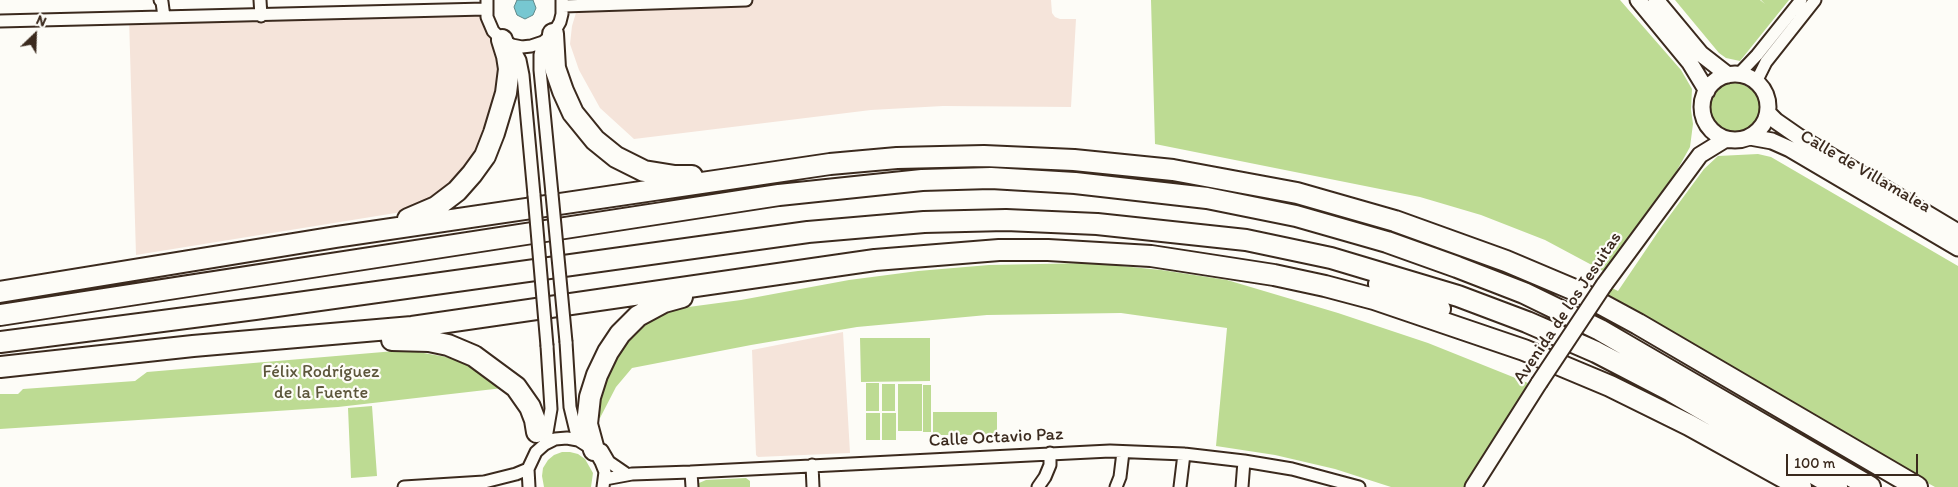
<!DOCTYPE html>
<html>
<head>
<meta charset="utf-8">
<style>
  body { margin:0 }
  #map { position:relative; width:1958px; height:487px; overflow:hidden; background:#fdfcf7; font-family:Itim,sans-serif }
  canvas { display:block }
  .north { position:absolute; left:10px; top:10px; width:50px; height:50px; -webkit-text-stroke:4px #fdfcf7; paint-order:stroke; rotate:24deg; font-size:14px; font-weight:700; line-height:20px; text-align:center; color:#3b2a1e }
  .north::after { content:''; display:block; margin:auto; width:18px; height:22px; background:#3b2a1e; clip-path:polygon(50% 0,100% 100%,50% 72%,0 100%) }
  .scale { position:absolute; left:1786px; top:454px; width:132px; height:22px; box-sizing:border-box; border:2px solid #3b2a1e; border-top:0; padding-left:6px; font-size:15px; line-height:18px; white-space:nowrap; color:#3b2a1e; -webkit-text-stroke:4px #fdfcf7; paint-order:stroke }
</style>
</head>
<body>
<div id="map">
<canvas width="1958" height="487"></canvas>
<div class="north">N</div>
<div class="scale">100 m</div>
</div>
<script>
const ctx = document.querySelector('canvas').getContext('2d');
ctx.lineJoin = 'round';
function fillPath(path, color) {
  ctx.fillStyle = color;
  ctx.fill(path, 'evenodd');
}
function shape(rows) {
  const path = new Path2D();
  for (const r of rows) {
    if (r.length === 3) {
      path.moveTo(r[0] + r[2], r[1]);
      path.arc(r[0], r[1], r[2], 0, 2 * Math.PI);
      continue;
    }
    path.moveTo(r[0], r[1]);
    for (let i = 2; i < r.length; i += 2) path.lineTo(r[i], r[i + 1]);
  }
  return path;
}
function strokePath(path, color, width, dash) {
  ctx.strokeStyle = color;
  ctx.lineWidth = width;
  ctx.lineCap = dash ? 'butt' : 'round';
  ctx.setLineDash(dash || []);
  ctx.stroke(path);
}
function write(font, color, halo, rows, align = 'center') {
  ctx.font = font + ' Itim,sans-serif';
  ctx.lineWidth = 4.5;
  ctx.setLineDash([]);
  ctx.textBaseline = 'middle';
  ctx.strokeStyle = halo;
  ctx.fillStyle = color;
  for (const [text, x, y, turn = 0] of rows) {
    ctx.save();
    ctx.translate(x, y);
    ctx.rotate((+turn || 0) * Math.PI / 180);
    ctx.textAlign = isNaN(turn) ? turn : align;
    if (halo) ctx.strokeText(text, 0, 0);
    ctx.fillText(text, 0, 0);
    ctx.restore();
  }
}
const built = shape([
  [746,0,1051,0,1052,13,1055,17,1060,19,1076,19,1071,107,943,106,871,110,634,139,600,108,579,70,570,44,572,26,578,6],
  [485,9,502,70,492,115,470,164,442,194,408,211,136,255,129,18],
  [843,332,850,453,758,457,756,455,752,350]
]);
const green = shape([
  [1151,0,1620,0,1681,70,1692,89,1691,110,1693,124,1690,147,1676,172,1603,271,1545,240,1481,215,1420,197,1155,144],
  [1675,0,1760,0,1765,4,1761,0,1789,0,1740,61,1726,58,1719,53],
  [1734,109,26],
  [1758,154,1771,157,1958,266,1958,487,1935,487,1875,454,1605,297,1612,288,1618,291,1662,226,1704,169,1718,156],
  [1091,263,1161,270,1227,280,1338,313,1428,343,1528,383,1510,415,1464,487,1391,487,1335,469,1275,455,1216,446,1227,328,1121,313,987,315,857,327,751,345,632,368,616,387,600,418,592,417,595,399,623,340,649,320,681,308,741,300,849,280,918,271,989,265],
  [860,338,930,338,930,381,861,382],
  [407,350,446,357,476,366,503,388,338,407,0,429,0,394,18,394,23,389,135,381,147,372],
  [866,383,879,383,879,411,866,411],
  [882,384,895,384,895,411,882,411],
  [898,384,922,384,922,431,898,431],
  [923,385,931,385,931,432,923,432],
  [372,406,377,476,351,478,348,408],
  [933,412,997,412,997,435,933,435],
  [866,413,880,413,880,440,866,440],
  [882,413,896,413,896,440,882,440],
  [562,452,570,452,578,454,585,459,593,473,591,487,544,487,542,476,543,468,548,460,554,455],
  [746,478,750,481,750,487,698,487,699,483,706,480]
]);
const water = shape([
  [517,0,533,0,536,8,533,15,525,19,517,15,514,7,517,0]
]);
const street = shape([
  [160,0,162,2,164,17],
  [260,0,261,16],
  [487,0,487,17,493,31,502,40,512,45,522,47,531,46,543,42,553,34,560,22,562,14,562,0],
  [563,6,746,0],
  [0,21,485,9],
  [543,42,540,55,540,70,552,194],
  [512,45,520,60,523,75,534,195],
  [1738,75,1757,55,1801,0],
  [1756,82,1766,62,1815,0],
  [566,342,570,407,578,440],
  [545,444,551,409,547,346],
  [602,450,609,462,625,473],
  [812,465,813,487],
  [691,472,692,487],
  [605,479,632,474,691,472,1110,451,1184,454,1244,461,1292,469,1359,487],
  [404,487,484,482,516,474,528,469],
  [529,487,528,469,536,452,545,444,555,439,567,438,578,440,594,450,601,462,605,472,603,487],
  [1038,487,1045,477,1050,465,1050,453],
  [1116,487,1120,477,1123,452],
  [1180,487,1184,454],
  [1242,487,1244,461]
]);
const secondary = shape([
  [1638,0,1690,63,1707,91],
  [1656,0,1701,54,1728,75],
  [1735,107,33],
  [1768,113,1776,121,1799,137,1958,232],
  [1750,137,1772,141,1790,149,1958,248],
  [1604,285,1700,155,1726,139],
  [1473,487,1539,383]
]);
const highway = shape([
  [553,34,555,68,563,91,573,113,595,140,616,157,644,171,675,176,692,176],
  [408,219,436,207,457,191,472,174,485,156,494,133,506,93,509,69,507,56,502,40],
  [1379,284,1440,309],
  [0,292,336,237,830,164,897,158,984,156,1074,160,1173,170,1297,193,1395,221,1506,261,1577,291,1638,324,1917,487],
  [0,315,779,195,922,180,991,178,1075,183,1207,198,1296,216,1387,242,1457,267,1524,293,1600,330,1870,487],
  [392,340,429,341,448,345,474,356,516,387,530,407,535,420,537,432],
  [0,342,255,309,808,232,924,222,1006,220,1097,224,1246,240,1331,258,1458,296,1527,322,1596,352,1671,391,1837,487],
  [0,367,193,346,412,327,875,260,999,250,1048,250,1151,256,1274,275,1325,286,1374,299,1524,350,1610,386,1689,425,1801,487],
  [594,450,587,424,590,397,597,375,608,352,620,334,638,316,664,302,682,297]
]);
const streetBridge = shape([
  [552,194,566,342],
  [534,195,547,346]
]);
const secondaryBridge = shape([
  [1539,383,1604,285]
]);
const streetNames = [
  ["Calle de Villamalea",1865,172,30],
  ["Avenida de los Jesuitas",1568,308,-56],
  ["Calle Octavio Paz",996,438,-3]
];
const parkNames = [
  ["Félix Rodríguez",321,372],
  ["de la Fuente",321,393]
];
fillPath(built, '#f5e4da');
fillPath(green, '#bddb93');
fillPath(water, '#77c7d1');
strokePath(water, '#5f8889', 1);
strokePath(street, '#3b2a1e', 15);
strokePath(secondary, '#3b2a1e', 19);
strokePath(highway, '#3b2a1e', 24);
strokePath(street, '#fdfcf7', 11);
strokePath(secondary, '#fdfcf7', 15);
strokePath(highway, '#fdfcf7', 20);
strokePath(streetBridge, '#3b2a1e', 15, []);
strokePath(secondaryBridge, '#3b2a1e', 19, []);
strokePath(streetBridge, '#fdfcf7', 11);
strokePath(secondaryBridge, '#fdfcf7', 15);
write('18px', '#3b2a1e', '#fdfcf7', streetNames);
write('18px', '#5c563b', '#fdfcf7', parkNames);
</script>
</body>
</html>
